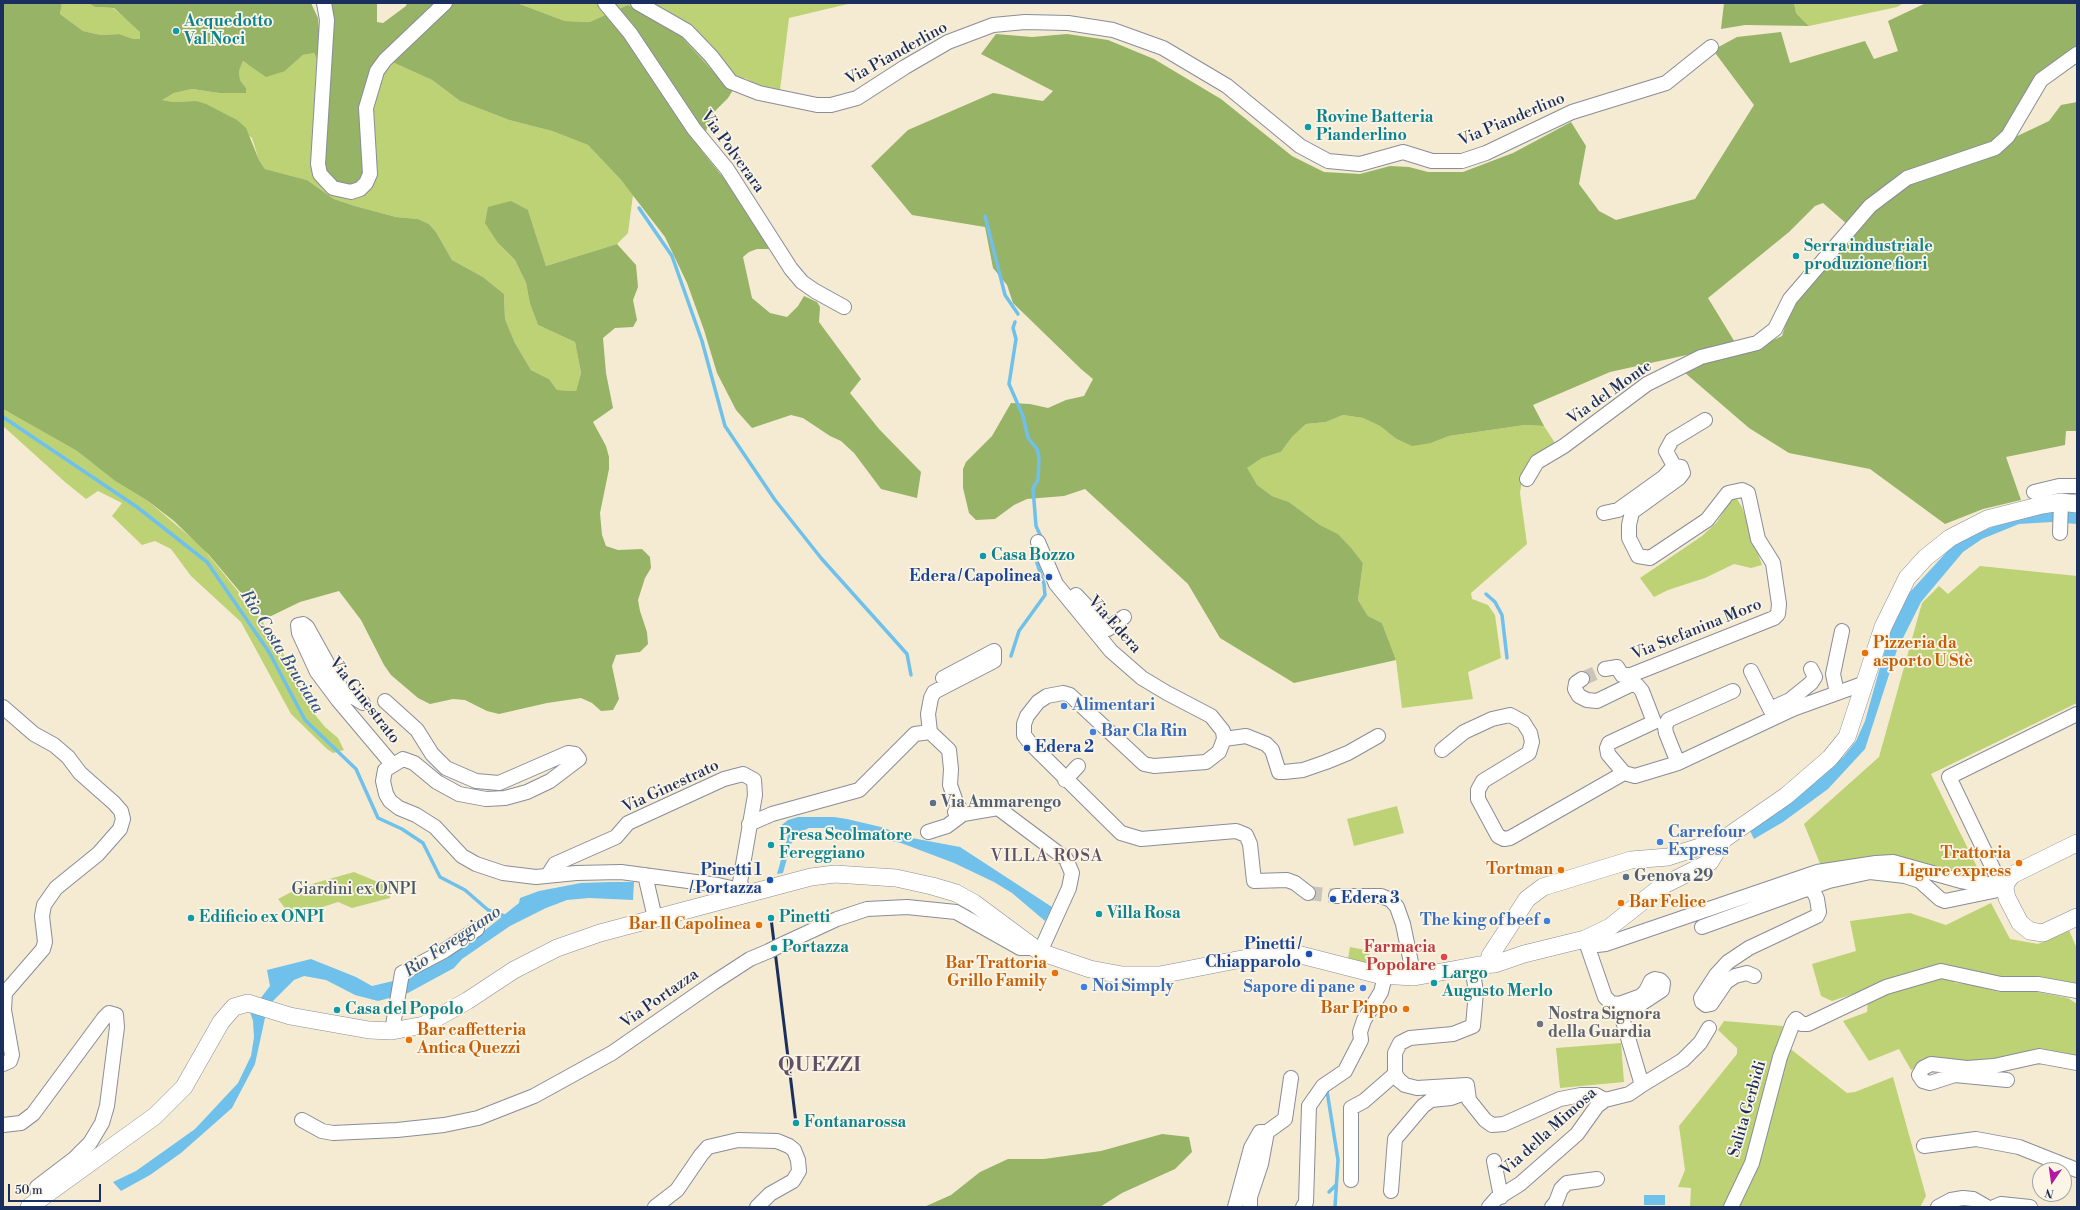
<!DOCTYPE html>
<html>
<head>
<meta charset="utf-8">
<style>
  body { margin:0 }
  #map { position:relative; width:2080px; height:1210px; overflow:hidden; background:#f5ebd3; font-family:"Libre Bodoni",serif }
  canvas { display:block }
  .frame { position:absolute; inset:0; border:4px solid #1b2f5e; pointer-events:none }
  .north { position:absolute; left:2032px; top:1162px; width:40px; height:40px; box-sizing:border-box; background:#fcf5e5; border:1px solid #a2a6af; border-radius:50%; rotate:193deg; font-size:11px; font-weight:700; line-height:16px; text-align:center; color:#1b2f5e }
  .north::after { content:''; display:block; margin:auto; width:14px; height:18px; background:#b5179e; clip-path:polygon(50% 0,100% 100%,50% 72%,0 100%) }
  .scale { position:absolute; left:8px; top:1184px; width:93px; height:18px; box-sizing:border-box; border:2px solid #1b2f5e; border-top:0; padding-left:5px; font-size:12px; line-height:14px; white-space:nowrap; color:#1b2f5e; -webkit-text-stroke:3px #fcf5e5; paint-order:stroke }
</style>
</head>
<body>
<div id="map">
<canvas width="2080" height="1210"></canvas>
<div class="frame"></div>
<div class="north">N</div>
<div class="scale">50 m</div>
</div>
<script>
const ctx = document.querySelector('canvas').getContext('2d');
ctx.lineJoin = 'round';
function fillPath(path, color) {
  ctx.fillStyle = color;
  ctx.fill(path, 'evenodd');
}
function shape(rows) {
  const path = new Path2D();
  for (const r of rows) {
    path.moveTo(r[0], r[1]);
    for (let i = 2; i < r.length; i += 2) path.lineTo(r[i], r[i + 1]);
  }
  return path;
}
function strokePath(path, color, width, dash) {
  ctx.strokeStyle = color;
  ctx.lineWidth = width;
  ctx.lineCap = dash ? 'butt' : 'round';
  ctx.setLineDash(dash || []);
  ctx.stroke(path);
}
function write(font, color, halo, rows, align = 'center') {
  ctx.font = font + ' "Libre Bodoni",serif';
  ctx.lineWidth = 3.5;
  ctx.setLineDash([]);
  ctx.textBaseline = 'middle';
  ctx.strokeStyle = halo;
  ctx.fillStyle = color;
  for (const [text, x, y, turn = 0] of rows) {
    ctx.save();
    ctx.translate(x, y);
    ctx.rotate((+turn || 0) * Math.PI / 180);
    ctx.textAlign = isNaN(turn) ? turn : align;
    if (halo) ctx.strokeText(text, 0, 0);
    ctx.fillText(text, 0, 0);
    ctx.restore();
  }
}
const green = shape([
  [62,3,88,3,95,7,113,8,135,26,141,32,140,39,132,39,119,34,101,35,83,31,60,14],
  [517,3,852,3,789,18,779,98,745,78,733,90,724,85,679,34,628,5,591,22,565,21],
  [1794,3,1904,3,1897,7,1809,26,1796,13],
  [314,53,317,59,316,93,369,109,382,75,390,61,432,80,460,101,509,120,552,131,588,145,621,180,633,195,628,233,617,244,546,266,528,210,498,243,515,260,526,283,530,304,538,325,575,342,581,373,576,391,557,390,549,379,531,370,515,343,505,319,504,294,483,277,452,260,436,232,429,224,418,219,396,217,355,206,334,199,307,180,265,169,259,160,252,138,216,110,196,101,173,102,161,100,174,93,192,89,219,93,230,92,238,93,246,88,240,80,239,71,243,61,247,64,285,71,303,55],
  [3,409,77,451,115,481,148,501,201,546,263,622,273,641,283,653,316,716,325,727,338,738,344,750,333,753,327,749,291,714,241,622,191,576,171,549,155,541,142,545,112,516,122,503,98,491,86,499,65,482,3,426],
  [1343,415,1363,418,1380,426,1395,438,1431,443,1449,436,1525,425,1544,426,1557,446,1522,480,1520,493,1527,544,1471,593,1472,599,1488,605,1495,615,1501,658,1468,672,1473,699,1402,708,1396,660,1382,623,1368,616,1358,600,1363,563,1338,534,1320,525,1289,502,1272,496,1256,485,1246,468,1262,458,1281,452,1292,437,1306,424,1326,422],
  [1733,499,1737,499,1742,507,1762,565,1751,568,1734,564,1705,578,1668,590,1654,597,1640,578,1702,536,1717,522,1730,501],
  [1980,566,2077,576,2077,703,1931,774,1981,875,1955,877,1821,866,1804,824,1879,757,1922,603,1939,586,1948,594],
  [1397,806,1404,833,1354,846,1347,819],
  [354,872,390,887,390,898,352,908,338,902,292,917,278,899,301,887],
  [1991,903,2010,939,2038,944,2069,930,2077,949,2077,988,1925,970,1832,1001,1821,996,1812,964,1856,951,1850,921,1910,913,1946,925],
  [1350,947,1370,951,1368,964,1348,959],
  [1941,975,1952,977,1955,983,1970,984,1999,992,2032,991,2068,998,2077,1004,2077,1058,1973,1065,1931,1060,1911,1070,1899,1049,1869,1061,1843,1021,1867,1012,1868,1001,1876,997],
  [1724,1021,1783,1026,1779,1040,1847,1093,1855,1092,1893,1077,1926,1196,1920,1207,1690,1207,1691,1188,1678,1187,1685,1170,1679,1126,1737,1054,1737,1048,1718,1030],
  [1621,1043,1624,1082,1560,1088,1556,1048]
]);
const forest = shape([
  [3,3,62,3,60,14,83,31,101,35,119,34,133,39,140,39,140,32,114,8,95,7,88,3,311,3,318,18,320,42,317,59,314,53,303,55,285,71,266,77,243,61,239,71,240,80,246,88,246,93,219,93,192,89,174,93,162,100,173,102,196,101,206,104,237,120,246,128,259,160,265,169,307,180,334,199,355,206,396,217,418,219,429,224,436,232,452,260,483,277,504,294,505,319,515,343,531,370,549,379,557,390,576,391,581,373,575,342,538,325,530,304,526,283,515,260,498,243,485,223,488,207,511,201,528,210,546,266,617,244,636,265,638,287,633,300,637,320,633,327,615,328,603,338,606,373,613,408,593,422,606,446,609,457,609,469,600,513,602,535,606,546,618,550,642,549,650,557,651,568,645,578,638,600,640,611,647,632,648,644,640,652,616,655,612,666,619,699,613,710,601,711,592,703,581,698,547,703,499,714,487,711,465,700,453,699,430,704,418,698,391,675,384,665,361,620,339,591,300,602,267,618,257,612,209,555,174,521,148,501,115,481,77,451,3,409],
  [331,3,377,3,377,22,383,23,406,6,407,3,436,3,369,76,367,165,358,185,349,188,338,185,325,170,322,149,332,25],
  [451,3,517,3,565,21,590,22,628,5,679,34,724,84,733,90,728,98,716,110,708,124,701,150,735,192,772,249,757,249,749,252,743,257,752,298,770,313,787,317,798,306,804,296,817,302,820,307,819,322,861,379,850,393,879,429,921,472,917,498,881,489,854,453,841,441,830,436,803,418,791,415,752,428,736,410,717,373,704,330,687,283,665,237,621,180,588,145,552,131,509,120,460,101,432,80,390,61],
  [1724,3,1794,3,1796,13,1809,26,1745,25,1721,29],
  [1926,3,2077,3,2077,49,2046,72,1997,142,1907,175,1848,225,1823,203,1815,206,1789,232,1708,298,1736,344,1610,372,1533,405,1544,426,1525,425,1449,436,1431,443,1412,446,1395,438,1380,426,1363,418,1343,415,1326,422,1306,424,1292,437,1281,452,1262,458,1247,468,1257,485,1272,496,1289,502,1320,525,1338,534,1351,548,1363,563,1358,600,1368,616,1382,623,1396,660,1294,683,1220,638,1188,584,1085,489,1064,496,1027,499,1014,505,995,519,976,520,969,513,963,488,963,469,966,462,992,436,1011,403,1030,404,1048,408,1066,400,1084,396,1093,379,1081,369,1013,303,1007,285,993,268,985,227,912,215,871,166,908,130,993,93,1043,101,1053,91,981,54,996,34,1032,37,1067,34,1108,40,1154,59,1221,99,1292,156,1324,172,1360,174,1390,166,1409,167,1428,172,1463,172,1513,153,1571,122,1586,146,1579,184,1599,211,1616,220,1695,199,1754,105,1713,50,1737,37,1781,32,1790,63,1865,41,1874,59,1898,51,1888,21],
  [2077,102,2077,431,2066,431,2065,445,2006,457,2021,500,1983,509,1945,524,1870,469,1789,453,1749,428,1684,372,1704,360,1759,347,1782,336,1793,300,1892,193,1909,181,2011,139,2049,121,2061,105],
  [1162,1134,1189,1137,1192,1152,1175,1169,1122,1193,1100,1207,924,1207,951,1195,980,1172,1008,1159,1044,1159,1101,1151]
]);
const water = shape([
  [2051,511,2077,511,2077,524,2052,522,2019,524,1982,539,1963,552,1921,602,1897,650,1865,749,1828,789,1783,822,1754,839,1750,831,1827,772,1844,756,1856,741,1865,721,1890,632,1900,608,1910,592,1954,544,1992,527],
  [798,817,834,817,847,819,881,827,912,838,960,847,1052,907,1045,921,1012,893,994,882,954,863,901,843,831,828,809,828,798,833,791,844,783,873,777,874,788,835,785,831,778,828,788,820],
  [611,882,634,882,633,900,589,898,567,900,546,908,510,926,462,959,454,968,408,993,378,1001,355,995,326,980,304,976,294,980,272,1002,265,1018,255,1064,232,1108,181,1153,150,1175,121,1191,113,1182,136,1171,195,1129,238,1083,251,1056,254,1037,253,1021,250,1012,270,986,267,970,311,959,356,977,372,986,410,977,447,958,484,931,519,903,520,898,539,891,581,883],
  [1644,1195,1665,1195,1665,1205,1644,1205]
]);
const stream = shape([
  [639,208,672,256,702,341,725,426,775,500,821,558,907,654,911,675],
  [985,216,1005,295,1018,314],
  [1015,322,1013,328,1016,339,1009,384,1023,416,1028,438,1037,449,1039,457,1038,480,1033,488,1036,526,1042,539],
  [3,417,137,507,207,562,269,652,305,720,356,769,378,818,402,829,423,843,440,877,465,890,488,910,507,917],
  [1486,594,1495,602,1502,615,1507,658],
  [1011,656,1019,631,1045,595,1044,584,1034,554,1036,549],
  [1327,1091,1338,1160,1335,1207],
  [1329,1192,1336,1185]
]);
const minorTunnel = shape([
  [1582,679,1605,669],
  [1308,893,1336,896]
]);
const minor = shape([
  [324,3,327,20,318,164,320,174,333,188,351,192,360,189,366,183,370,174,366,108,377,71,385,60,445,3],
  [605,3,630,33,694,129,727,169,791,269,802,282,815,291,844,307],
  [638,3,687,31,711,56,731,82,759,93,817,105,831,105,857,98,905,67,948,42,993,25,1025,22,1068,23,1113,30,1163,48,1227,86,1300,146,1328,161,1360,164,1403,152,1432,161,1462,161,1486,153,1572,112,1666,83,1711,47],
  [1527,479,1537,462,1564,446,1647,384,1701,357,1757,343,1775,329,1790,299,1870,206,1907,178,1995,148,2008,136,2041,80,2077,54],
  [2034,492,2059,486,2077,486],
  [1604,513,1618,510,1664,477,1674,466],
  [2060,533,2061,502],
  [1038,542,1056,584,1111,651,1142,678,1167,693,1211,716,1223,731,1224,739,1219,752,1206,762,1154,766,1144,764,1070,695,1063,693,1047,696,1038,702,1027,716,1024,724,1024,735,1030,743,1121,833,1141,839,1236,831,1246,835,1250,844,1254,881,1287,880,1295,883,1308,893],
  [1076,595,1108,629,1124,617],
  [1605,669,1617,667,1622,675,1631,675,1774,618,1778,614,1779,604,1773,563,1758,539,1748,493,1742,490,1728,493,1707,520,1650,558,1638,556,1629,538,1629,525,1632,512,1679,478,1683,473,1681,467,1674,466,1666,451,1672,440,1705,420],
  [1751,671,1770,709,1790,700,1793,709],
  [943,678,994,651,994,661,934,692,931,698,928,714,930,732,949,750,951,769,950,785,956,802,963,814],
  [1582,679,1576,683,1575,689,1579,696,1587,700,1597,701,1630,685,1637,685,1642,691,1654,722,1609,743,1607,748,1608,754,1624,773,1635,776,1678,763,1793,709,1865,683],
  [1837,693,1833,674,1842,631],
  [1790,700,1811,683,1815,677,1811,669],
  [385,701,417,730,432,754,446,768,476,781,499,783,568,753,575,754,579,759,550,781,527,792,505,798,486,799,459,794,437,782,414,763,403,759,385,770,383,781,386,794,390,801,399,808,416,815,435,827,462,856,476,864,503,873,536,877,576,873,621,872,718,885,731,888,745,895],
  [363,703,342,690,307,627,303,624,298,625,299,633,317,672,338,700,392,764],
  [3,707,34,734,54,745,68,757,80,773,114,803,121,811,123,819,120,829,98,854,56,888,44,905,42,916,45,942,43,949,5,993,4,1010,12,1055,10,1061,3,1064],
  [1224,739,1246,736,1266,744,1272,750,1279,772,1284,772,1303,770,1326,762,1348,753,1378,736],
  [1442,750,1464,732,1492,719,1510,715,1523,722,1530,733,1532,742,1529,753,1483,781,1478,790,1478,799,1498,836,1504,839,1510,838,1624,773],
  [1678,763,1666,733,1665,727,1668,720,1733,691],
  [1065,780,1078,766],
  [955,812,963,814,998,808,1066,859,1072,873,1069,888,1040,952],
  [749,824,772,814,859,790,915,734,930,732],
  [928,832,947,826,963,814],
  [548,875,555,864,616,837,628,823,724,779,743,774,754,780,755,795,740,882,745,895],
  [645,875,655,918],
  [2000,883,1949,777,2077,714],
  [1336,896,1381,896,1391,900,1397,907,1403,924,1414,977],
  [1702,927,1829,881,1870,872,1905,876,1920,881,1940,899,1945,901,2003,889],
  [783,944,837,919,867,909,907,907,956,912,1020,948,1034,948],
  [1588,946,1606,944,1817,872,1876,863,1893,862,1961,881,1978,884,2006,883],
  [1472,966,1476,992,1473,1026,1453,1034,1410,1038,1400,1043,1395,1053,1395,1074,1399,1080,1405,1085,1417,1088,1467,1085,1469,1100,1485,1120,1492,1125,1504,1124,1560,1099,1581,1095,1596,1095,1605,1100],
  [1754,976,1747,973,1735,976,1726,982,1711,1004,1706,1005,1702,1002,1701,998,1716,975,1728,962,1749,948,1817,916,1819,912,1817,899,1812,888],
  [392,1031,402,973,444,951,477,929],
  [2007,1080,1955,1075,1930,1083,1923,1081,1919,1075,1923,1068,1931,1064,1967,1068,1994,1066,2039,1056,2077,1063],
  [1642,1085,1683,1060,1700,1043,1709,1028],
  [302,1120,322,1131,333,1133,397,1130,444,1125,478,1118,534,1096,612,1053,713,983,750,959,769,951],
  [3,1125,21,1123,33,1114,104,1018,109,1013,116,1015,117,1027,107,1106,102,1123,90,1143,75,1158,37,1187,39,1200],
  [1267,1132,1285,1119,1291,1078],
  [1924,1146,1976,1139,2019,1147,2077,1170],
  [1494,1161,1501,1197],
  [1351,1180,1351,1108,1364,1101,1395,1074],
  [1391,1191,1395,1139,1423,1106,1431,1100,1451,1098,1468,1092],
  [655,1207,677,1190,701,1155,708,1147,738,1140,777,1141,789,1146,794,1150,798,1160,799,1171,793,1181,770,1194,757,1207],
  [1235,1207,1251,1148,1260,1132,1267,1132,1261,1164,1250,1197,1250,1207],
  [1303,1207,1306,1202,1309,1106,1323,1086,1345,1071,1361,1040,1360,1032,1364,1020,1381,992,1385,976],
  [1489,1207,1496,1199,1520,1184,1577,1134,1597,1106,1605,1100,1629,1094,1642,1085,1623,1021,1624,1015,1662,990,1663,983,1660,980,1655,979,1651,981,1646,991,1641,996,1619,1004,1611,1003,1605,997,1585,939],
  [1552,1207,1556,1202,1561,1189,1567,1183,1597,1179],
  [1731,1207,1752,1163,1780,1057,1793,1023,1796,1019,1802,1024,1808,1024,1886,987,1941,971,2001,984,2038,984,2077,991],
  [1938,1207,1951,1200,1963,1198,1973,1199,1987,1207],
  [1994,1207,2001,1204,2030,1207]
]);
const tertiary = shape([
  [2077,843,2012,875,2006,883,2005,889,2007,898,2020,923,2030,931,2043,933,2077,917],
  [1488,963,1490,956,1527,899,1543,887,1631,860,1668,857,1724,839],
  [29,1207,155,1116,184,1087,221,1022,234,1007,248,1003,290,1016,369,1030,392,1031,424,1025,467,1001,514,970,557,948,600,933,811,877,835,874,896,878,932,886,956,893,974,903,1040,952,1090,969,1122,975,1160,975,1252,957,1297,954,1379,975,1414,977,1479,965,1495,964,1524,954,1585,939,1610,927,1662,886,1710,862,1724,839,1786,796,1830,758,1847,737,1883,627,1907,578,1925,558,1950,538,1987,519,2042,505,2061,502,2077,504]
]);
const rail = shape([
  [771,918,796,1123]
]);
const minorBridge = shape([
  [769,951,783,944]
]);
const markers = [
  [176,31,4,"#0f9aa8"],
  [1308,127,4,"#0f9aa8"],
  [1796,256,4,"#0f9aa8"],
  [983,556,4,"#0f9aa8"],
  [1049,577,4,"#1a4fb4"],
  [1865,653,4,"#e8710a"],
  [1064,706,4,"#3f7fe0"],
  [1093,732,4,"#3f7fe0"],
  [1027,748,4,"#1a4fb4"],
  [933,803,4,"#5c6f8a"],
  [1660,842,4,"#3f7fe0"],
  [771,845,4,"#0f9aa8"],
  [2019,863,4,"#e8710a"],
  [1561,870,4,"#e8710a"],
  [1626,877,4,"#5c6f8a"],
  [770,880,4,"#1a4fb4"],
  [1333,899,4,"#1a4fb4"],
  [1621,903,4,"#e8710a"],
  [1099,914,4,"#0f9aa8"],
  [191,918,4,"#0f9aa8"],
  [771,918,4,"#0f9aa8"],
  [1547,921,4,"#3f7fe0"],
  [759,925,4,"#e8710a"],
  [774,948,4,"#0f9aa8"],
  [1309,954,4,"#1a4fb4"],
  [1444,957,4,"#e0444e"],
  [1055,973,4,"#e8710a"],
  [1434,983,4,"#0f9aa8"],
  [1084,987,4,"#3f7fe0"],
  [1363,988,4,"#3f7fe0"],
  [1406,1009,4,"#e8710a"],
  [337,1010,4,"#0f9aa8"],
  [1540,1024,4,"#6b7280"],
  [409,1040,4,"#e8710a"],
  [796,1123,4,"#0f9aa8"]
];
const cultureNames = [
  ["Acquedotto",184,22],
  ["Val Noci",184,40],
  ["Rovine Batteria",1316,118],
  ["Pianderlino",1316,136],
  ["Serra industriale",1804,247],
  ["produzione fiori",1804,265],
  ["Casa Bozzo",991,556],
  ["Presa Scolmatore",779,836],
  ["Fereggiano",779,854],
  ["Villa Rosa",1107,914],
  ["Edificio ex ONPI",199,918],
  ["Pinetti",779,918],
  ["Portazza",782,948],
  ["Largo",1442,974],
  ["Augusto Merlo",1442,992],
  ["Casa del Popolo",345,1010],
  ["Fontanarossa",804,1123]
];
const streetNames = [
  ["Via Pianderlino",897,54,-29],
  ["Via Pianderlino",1512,120,-23],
  ["Via Polverara",732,152,54],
  ["Via del Monte",1610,393,-35],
  ["Via Edera",1114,625,48],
  ["Via Stefanina Moro",1697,630,-22],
  ["Via Ginestrato",364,701,52],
  ["Via Ginestrato",671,787,-25],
  ["Via Portazza",660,999,-35],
  ["Salita Gerbidi",1748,1109,-74],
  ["Via della Mimosa",1549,1132,-42]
];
const transitNames = [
  ["Edera / Capolinea",1041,577],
  ["Edera 2",1035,748,"left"],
  ["Pinetti 1",762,871],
  ["/ Portazza",762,889],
  ["Edera 3",1341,899,"left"],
  ["Pinetti /",1301,945],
  ["Chiapparolo",1301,963]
];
const foodNames = [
  ["Pizzeria da",1873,644,"left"],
  ["asporto U Stè",1873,662,"left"],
  ["Trattoria",2011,854],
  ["Ligure express",2011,872],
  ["Tortman",1553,870],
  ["Bar Felice",1629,903,"left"],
  ["Bar Il Capolinea",751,925],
  ["Bar Trattoria",1047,964],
  ["Grillo Family",1047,982],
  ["Bar Pippo",1398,1009],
  ["Bar caffetteria",417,1031,"left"],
  ["Antica Quezzi",417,1049,"left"]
];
const shopNames = [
  ["Alimentari",1072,706],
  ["Bar Cla Rin",1101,732],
  ["Carrefour",1668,833],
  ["Express",1668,851],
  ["The king of beef",1539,921,"right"],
  ["Noi Simply",1092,987],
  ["Sapore di pane",1355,988,"right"]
];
const serviceNames = [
  ["Via Ammarengo",941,803],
  ["Genova 29",1634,877]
];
const parkNames = [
  ["Giardini ex ONPI",354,890]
];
const healthNames = [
  ["Farmacia",1436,948],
  ["Popolare",1436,966]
];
const worshipNames = [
  ["Nostra Signora",1548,1015],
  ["della Guardia",1548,1033]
];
const waterNames = [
  ["Rio Costa Bruciata",281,652,58],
  ["Rio Fereggiano",453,942,-34]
];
const neighbourhoodNames = [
  ["VILLA ROSA",1047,857]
];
const districtNames = [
  ["QUEZZI",820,1066]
];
fillPath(green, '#bdd175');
fillPath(forest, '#96b366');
fillPath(water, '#6fc1eb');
strokePath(stream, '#6fc1eb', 3.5);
strokePath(minorTunnel, '#c9c5bc', 14, [14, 7]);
strokePath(minor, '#888d98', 16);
strokePath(tertiary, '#888d98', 18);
strokePath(minor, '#fff', 14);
strokePath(tertiary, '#fff', 17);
strokePath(rail, '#1b2f5e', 3);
strokePath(minorBridge, '#888d98', 16, []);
strokePath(minorBridge, '#fff', 14);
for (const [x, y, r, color] of markers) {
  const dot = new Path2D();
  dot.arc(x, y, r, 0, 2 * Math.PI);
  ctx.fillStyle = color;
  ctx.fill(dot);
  strokePath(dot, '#fcf5e5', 1.5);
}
write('bold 16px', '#0d838f', '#fcf5e5', cultureNames, 'left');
write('16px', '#1b2f5e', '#fcf5e5', streetNames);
write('bold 16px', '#164399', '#fcf5e5', transitNames, 'right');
write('bold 16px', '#c56008', '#fcf5e5', foodNames, 'right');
write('bold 16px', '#366cbe', '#fcf5e5', shopNames, 'left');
write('bold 16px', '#4e5e75', '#fcf5e5', serviceNames, 'left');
write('16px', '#445864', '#fcf5e5', parkNames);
write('bold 16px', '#be3a42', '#fcf5e5', healthNames, 'right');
write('bold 16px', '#5b616d', '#fcf5e5', worshipNames, 'left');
write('italic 17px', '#305481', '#fcf5e5', waterNames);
ctx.letterSpacing = '1px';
write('17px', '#5f5066', '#fcf5e5', neighbourhoodNames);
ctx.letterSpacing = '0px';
ctx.letterSpacing = '1px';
write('bold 20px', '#5f5066', '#fcf5e5', districtNames);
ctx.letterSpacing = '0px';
</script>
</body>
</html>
